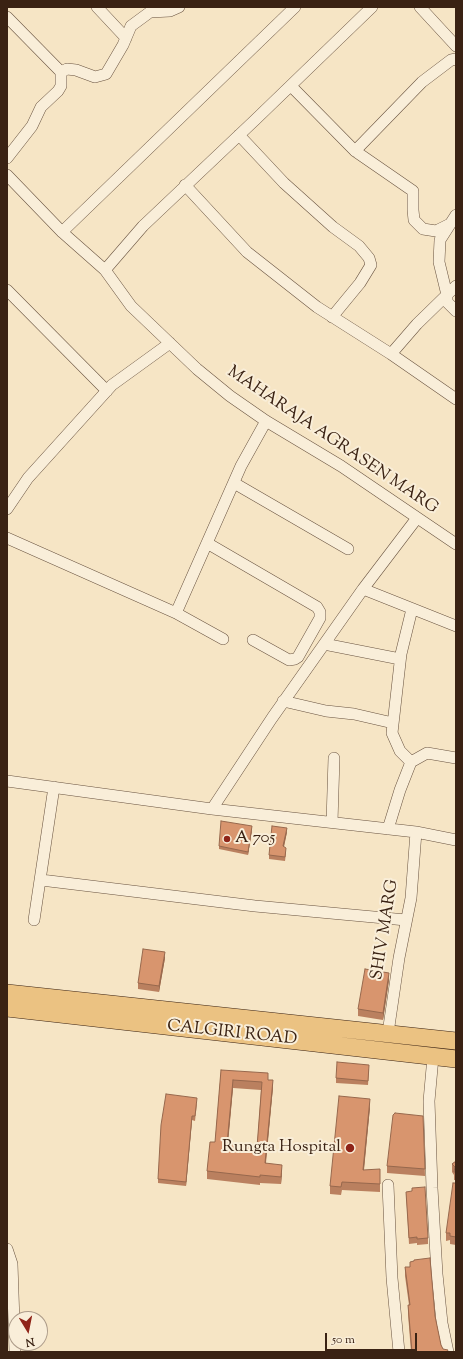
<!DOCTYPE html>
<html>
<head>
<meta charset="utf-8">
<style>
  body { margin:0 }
  #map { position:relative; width:463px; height:1359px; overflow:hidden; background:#f6e5c5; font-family:"Sorts Mill Goudy",serif }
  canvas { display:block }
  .frame { position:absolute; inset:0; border:8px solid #3a2213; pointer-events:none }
  .north { position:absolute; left:8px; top:1311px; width:40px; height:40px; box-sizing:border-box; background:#f9eed9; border:1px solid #ad9c8a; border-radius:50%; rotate:170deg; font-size:11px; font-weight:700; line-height:16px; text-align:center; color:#3a2213 }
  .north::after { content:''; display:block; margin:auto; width:14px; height:18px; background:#8f2418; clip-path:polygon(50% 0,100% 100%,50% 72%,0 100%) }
  .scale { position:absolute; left:325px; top:1333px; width:92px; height:18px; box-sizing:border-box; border:2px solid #3a2213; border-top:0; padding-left:5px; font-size:12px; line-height:14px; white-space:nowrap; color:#3a2213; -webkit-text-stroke:3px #f9eed9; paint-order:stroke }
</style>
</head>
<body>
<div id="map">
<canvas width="463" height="1359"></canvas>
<div class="frame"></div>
<div class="north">N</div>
<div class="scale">50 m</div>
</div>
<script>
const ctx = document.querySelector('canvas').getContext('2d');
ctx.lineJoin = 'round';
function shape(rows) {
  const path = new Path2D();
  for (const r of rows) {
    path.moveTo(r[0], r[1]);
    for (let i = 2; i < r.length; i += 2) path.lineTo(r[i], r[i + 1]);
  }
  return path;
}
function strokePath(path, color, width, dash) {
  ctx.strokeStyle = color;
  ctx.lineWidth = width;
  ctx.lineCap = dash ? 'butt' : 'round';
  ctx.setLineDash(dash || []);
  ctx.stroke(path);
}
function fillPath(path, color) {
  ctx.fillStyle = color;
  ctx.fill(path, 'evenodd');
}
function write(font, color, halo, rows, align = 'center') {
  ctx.font = font + ' "Sorts Mill Goudy",serif';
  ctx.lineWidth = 4;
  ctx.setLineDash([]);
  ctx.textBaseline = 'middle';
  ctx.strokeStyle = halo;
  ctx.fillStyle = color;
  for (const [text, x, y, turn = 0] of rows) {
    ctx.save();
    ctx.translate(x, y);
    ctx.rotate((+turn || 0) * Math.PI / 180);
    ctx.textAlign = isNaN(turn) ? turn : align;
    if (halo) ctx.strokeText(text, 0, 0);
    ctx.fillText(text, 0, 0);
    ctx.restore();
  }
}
const street = shape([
  [97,7,126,38],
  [420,7,456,46],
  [7,17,61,72],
  [291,86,355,151,413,191,413,210,414,220,423,229,436,231,450,224],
  [239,135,284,183,333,227,359,246,369,258,371,265,360,283,332,317],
  [355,151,422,82,451,60,456,59],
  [7,158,32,126,41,107,58,91,61,86,61,72,67,69,76,70,95,77,106,74,123,45,131,26,150,12,170,11,179,7],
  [7,175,62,232,105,270,131,306,197,369,230,396,266,421,341,466,456,544],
  [185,185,247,252,317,307,391,354,456,399],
  [456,215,440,240,439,262,447,295,447,302,456,311],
  [62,232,295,7],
  [105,270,143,226,255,120,372,7],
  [7,290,107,391],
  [391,354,417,324,456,286],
  [234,483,348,549],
  [7,509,28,478,112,385,170,343],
  [7,538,176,613,223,639],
  [207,543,317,607,320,612,320,618,298,657,295,659,289,660,253,640],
  [363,589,456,626],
  [176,613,241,466,266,421],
  [324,644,400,659],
  [283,701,326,711,354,714,393,723],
  [411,762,400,751,392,733,401,654,412,609],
  [7,781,212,809,416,832,456,840],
  [212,809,272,718,363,589,417,518],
  [332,822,334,758],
  [388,829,400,790,411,762,427,753,456,758],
  [41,880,255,906,406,920],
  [34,920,54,787],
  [388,1033,399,958,411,898,416,832],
  [433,1057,429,1101,432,1188,437,1274,442,1323,448,1352],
  [388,1185,392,1278,399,1352],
  [7,1249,12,1264,15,1352]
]);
const primary = shape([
  [7,993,456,1041],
  [7,1008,456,1059]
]);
const wall = shape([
  [252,830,248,855,219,849,219,846],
  [287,832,284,847,286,853,285,861,269,859,269,855],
  [165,958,159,992,138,989,138,983],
  [389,980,383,1020,358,1016,358,1009],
  [369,1069,368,1085,336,1083,336,1078],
  [221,1070,268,1080,273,1087,266,1163,282,1173,281,1184,260,1183,260,1185,207,1179,207,1171,215,1142],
  [233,1088,261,1090,257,1147,228,1144],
  [197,1103,195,1121,192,1120,186,1186,158,1183,158,1179],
  [370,1107,364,1170,380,1184,380,1192,342,1190,341,1195,330,1194,330,1186],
  [423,1116,425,1176,387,1173,387,1166],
  [456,1161,456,1180,454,1180,454,1175,452,1172,452,1164],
  [456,1183,456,1245,450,1244,450,1240,446,1241,446,1233],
  [406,1192,428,1238,428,1244,417,1245,417,1243,409,1244],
  [410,1262,435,1316,441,1345,443,1349,448,1352,411,1352,408,1314,408,1305,409,1305,405,1276,405,1267,410,1267]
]);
const shadedWall = shape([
  [252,826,252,830,248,855,248,852],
  [287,828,287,832,283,850,283,846],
  [165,952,165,958,159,992,159,986],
  [389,973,389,980,383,1020,383,1013],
  [233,1080,233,1088,227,1151,227,1144],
  [273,1080,273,1087,265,1170,265,1163],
  [370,1099,370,1107,363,1178,363,1170],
  [192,1116,192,1120,186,1186,186,1182],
  [282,1165,282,1173,281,1184,281,1177]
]);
const building = shape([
  [221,821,252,826,248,852,219,846,221,821],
  [272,826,287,828,283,846,286,848,285,857,269,855,272,826],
  [143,949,165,952,159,986,138,983,143,949],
  [365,969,389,973,383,1013,358,1009,365,969],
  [337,1062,369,1065,368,1081,336,1078,337,1062],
  [221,1070,268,1073,268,1080,273,1080,265,1163,282,1165,281,1177,260,1175,260,1177,207,1171,210,1142,215,1142,221,1070],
  [233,1080,262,1082,257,1147,227,1144,233,1080],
  [166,1094,197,1098,195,1116,192,1116,186,1182,158,1179,161,1125,166,1094],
  [339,1096,370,1099,363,1170,380,1169,380,1184,342,1182,341,1187,330,1186,339,1096],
  [395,1113,423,1116,425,1169,387,1166,393,1115,395,1113],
  [456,1161,456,1172,454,1172,455,1167,452,1164,456,1161],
  [453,1183,456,1183,456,1237,450,1236,450,1233,446,1233,453,1183],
  [425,1187,428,1238,417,1239,417,1237,409,1238,406,1192,412,1191,412,1188,425,1187],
  [430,1258,435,1316,441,1345,443,1349,448,1350,447,1352,412,1352,408,1305,410,1305,405,1267,410,1267,410,1262,414,1261,414,1260,430,1258]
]);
const markers = [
  [227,839,4,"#8f2418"],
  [350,1148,5,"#8f2418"]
];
const streetNames = [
  ["MAHARAJA AGRASEN MARG",332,441,34],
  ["SHIV MARG",386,930,-81],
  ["CALGIRI ROAD",232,1034,6]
];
const poiNames = [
  ["A 705",235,839],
  ["Rungta Hospital",341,1148,"right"]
];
strokePath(street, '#695340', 12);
strokePath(primary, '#3a2213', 18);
strokePath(street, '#f9eed9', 11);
strokePath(primary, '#ebc282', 17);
fillPath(wall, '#ba805f');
fillPath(shadedWall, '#97684d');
fillPath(building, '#d8956e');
strokePath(building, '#97684d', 1);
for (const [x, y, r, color] of markers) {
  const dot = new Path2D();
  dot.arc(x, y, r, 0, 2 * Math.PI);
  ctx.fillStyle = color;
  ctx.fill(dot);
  strokePath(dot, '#f9eed9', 1.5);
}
write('17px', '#3a2213', '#f9eed9', streetNames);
write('17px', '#3a2213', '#f9eed9', poiNames, 'left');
</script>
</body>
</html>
